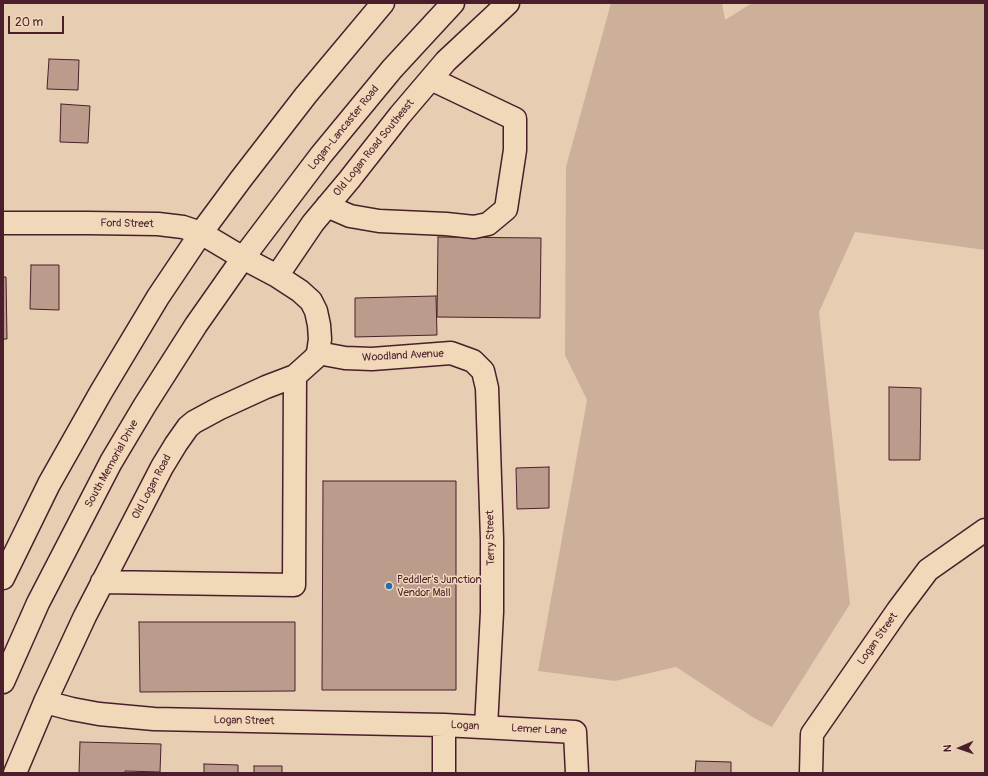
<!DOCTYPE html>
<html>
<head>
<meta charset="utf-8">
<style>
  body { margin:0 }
  #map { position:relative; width:988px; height:776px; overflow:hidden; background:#e7cdb1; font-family:Pangolin,sans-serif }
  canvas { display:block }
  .frame { position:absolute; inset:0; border:4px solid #4a1f2b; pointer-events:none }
  .north { position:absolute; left:940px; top:728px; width:40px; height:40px; -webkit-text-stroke:3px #f1d8b9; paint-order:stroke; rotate:268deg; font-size:11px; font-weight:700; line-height:16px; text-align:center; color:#4a1f2b }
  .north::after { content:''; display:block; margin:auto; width:14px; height:18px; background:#4a1f2b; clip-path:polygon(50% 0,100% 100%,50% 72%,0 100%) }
  .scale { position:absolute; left:8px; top:16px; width:56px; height:18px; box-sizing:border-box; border:2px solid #4a1f2b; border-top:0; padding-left:5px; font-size:12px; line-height:14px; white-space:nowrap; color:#4a1f2b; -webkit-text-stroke:3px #f1d8b9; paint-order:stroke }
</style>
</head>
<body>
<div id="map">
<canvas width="988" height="776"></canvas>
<div class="frame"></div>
<div class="north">N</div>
<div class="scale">20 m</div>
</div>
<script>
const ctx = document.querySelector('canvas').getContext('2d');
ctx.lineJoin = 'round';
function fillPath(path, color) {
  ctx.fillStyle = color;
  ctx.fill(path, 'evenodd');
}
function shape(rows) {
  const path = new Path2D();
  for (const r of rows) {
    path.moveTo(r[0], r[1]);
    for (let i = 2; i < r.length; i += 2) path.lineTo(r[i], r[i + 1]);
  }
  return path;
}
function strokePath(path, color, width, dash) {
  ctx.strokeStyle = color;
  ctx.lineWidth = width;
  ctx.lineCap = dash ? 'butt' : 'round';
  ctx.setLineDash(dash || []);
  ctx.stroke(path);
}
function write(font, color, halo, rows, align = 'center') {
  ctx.font = font + ' Pangolin,sans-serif';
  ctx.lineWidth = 3;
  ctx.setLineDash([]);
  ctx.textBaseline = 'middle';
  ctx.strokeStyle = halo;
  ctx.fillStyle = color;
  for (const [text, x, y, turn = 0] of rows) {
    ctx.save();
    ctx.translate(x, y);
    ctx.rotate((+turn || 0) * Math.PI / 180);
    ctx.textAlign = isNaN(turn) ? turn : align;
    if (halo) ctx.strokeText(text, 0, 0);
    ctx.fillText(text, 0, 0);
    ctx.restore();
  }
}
const green = shape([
  [611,3,722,3,725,20,752,3,985,3,985,250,855,232,819,312,850,604,772,727,754,718,676,667,615,681,538,671,587,400,565,355,566,167]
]);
const building = shape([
  [49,59,79,60,78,90,47,89,49,59],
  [61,104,90,106,88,143,60,142,61,104],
  [438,237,541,238,540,318,437,317,438,237],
  [31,265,59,265,59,310,30,309,31,265],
  [3,277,6,277,7,339,3,339,3,277],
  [436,296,437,335,355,337,355,298,436,296],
  [889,387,921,388,920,460,889,460,889,387],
  [549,467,549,508,517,509,516,468,549,467],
  [323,481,456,481,456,690,322,690,323,481],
  [139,622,295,622,295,691,140,692,139,622],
  [80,742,161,744,160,772,125,771,125,773,79,773,80,742],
  [696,761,731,762,731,773,695,773,696,761],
  [204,764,238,765,238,773,204,773,204,764],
  [254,766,282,766,282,773,254,773,254,766]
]);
const minor = shape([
  [327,206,350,216,379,221,446,224,474,227,488,224,506,209,515,150,515,119,431,79],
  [3,223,88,223,158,224,183,227,201,233,243,258,277,276,300,291,311,301,316,311,319,325,320,339,318,353,315,358,295,376,266,387,218,409,194,422,188,427,176,444,162,467,85,616,45,702,15,773],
  [277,276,313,223,349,180,400,115,446,61,508,3],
  [318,353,345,358,372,359,451,353,473,361,483,371,487,388,492,539,492,612,486,727],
  [102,582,294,585,295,376],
  [45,702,72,709,99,714,154,719,444,725,575,732,577,773],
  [444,725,444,773],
  [811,773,812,734,898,610,928,570,985,530]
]);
const highway = shape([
  [3,578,49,484,101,392,158,297,201,233,241,179,306,95,383,3],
  [3,682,38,603,111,462,145,405,196,325,243,258,321,155,392,69,453,3]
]);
const markers = [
  [389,586,4,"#1f6fb2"]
];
const streetNames = [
  ["Logan-Lancaster Road",344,128,-51],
  ["Old Logan Road Southeast",374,148,-51],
  ["Ford Street",127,224,1],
  ["Woodland Avenue",403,356,-3],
  ["South Memorial Drive",112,464,-61],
  ["Old Logan Road",152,487,-62],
  ["Terry Street",491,538,-91],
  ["Logan Street",878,639,-55],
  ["Logan Street",244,721,1],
  ["Logan",465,726,3],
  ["Lemer Lane",539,730,3]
];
const poiNames = [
  ["Peddler's Junction",397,580],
  ["Vendor Mall",397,593]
];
fillPath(green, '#cdb09a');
fillPath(building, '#bb9c8c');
strokePath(building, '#4a1f2b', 1);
strokePath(minor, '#4a1f2b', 25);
strokePath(highway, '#4a1f2b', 25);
strokePath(minor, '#f1d8b9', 22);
strokePath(highway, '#f1d8b9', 22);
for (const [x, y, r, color] of markers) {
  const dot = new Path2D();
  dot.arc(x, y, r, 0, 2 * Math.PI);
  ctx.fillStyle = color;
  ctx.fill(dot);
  strokePath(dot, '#f1d8b9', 1.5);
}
write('11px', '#4a1f2b', '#f1d8b9', streetNames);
write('11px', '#4a1f2b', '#f1d8b9', poiNames, 'left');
</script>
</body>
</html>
